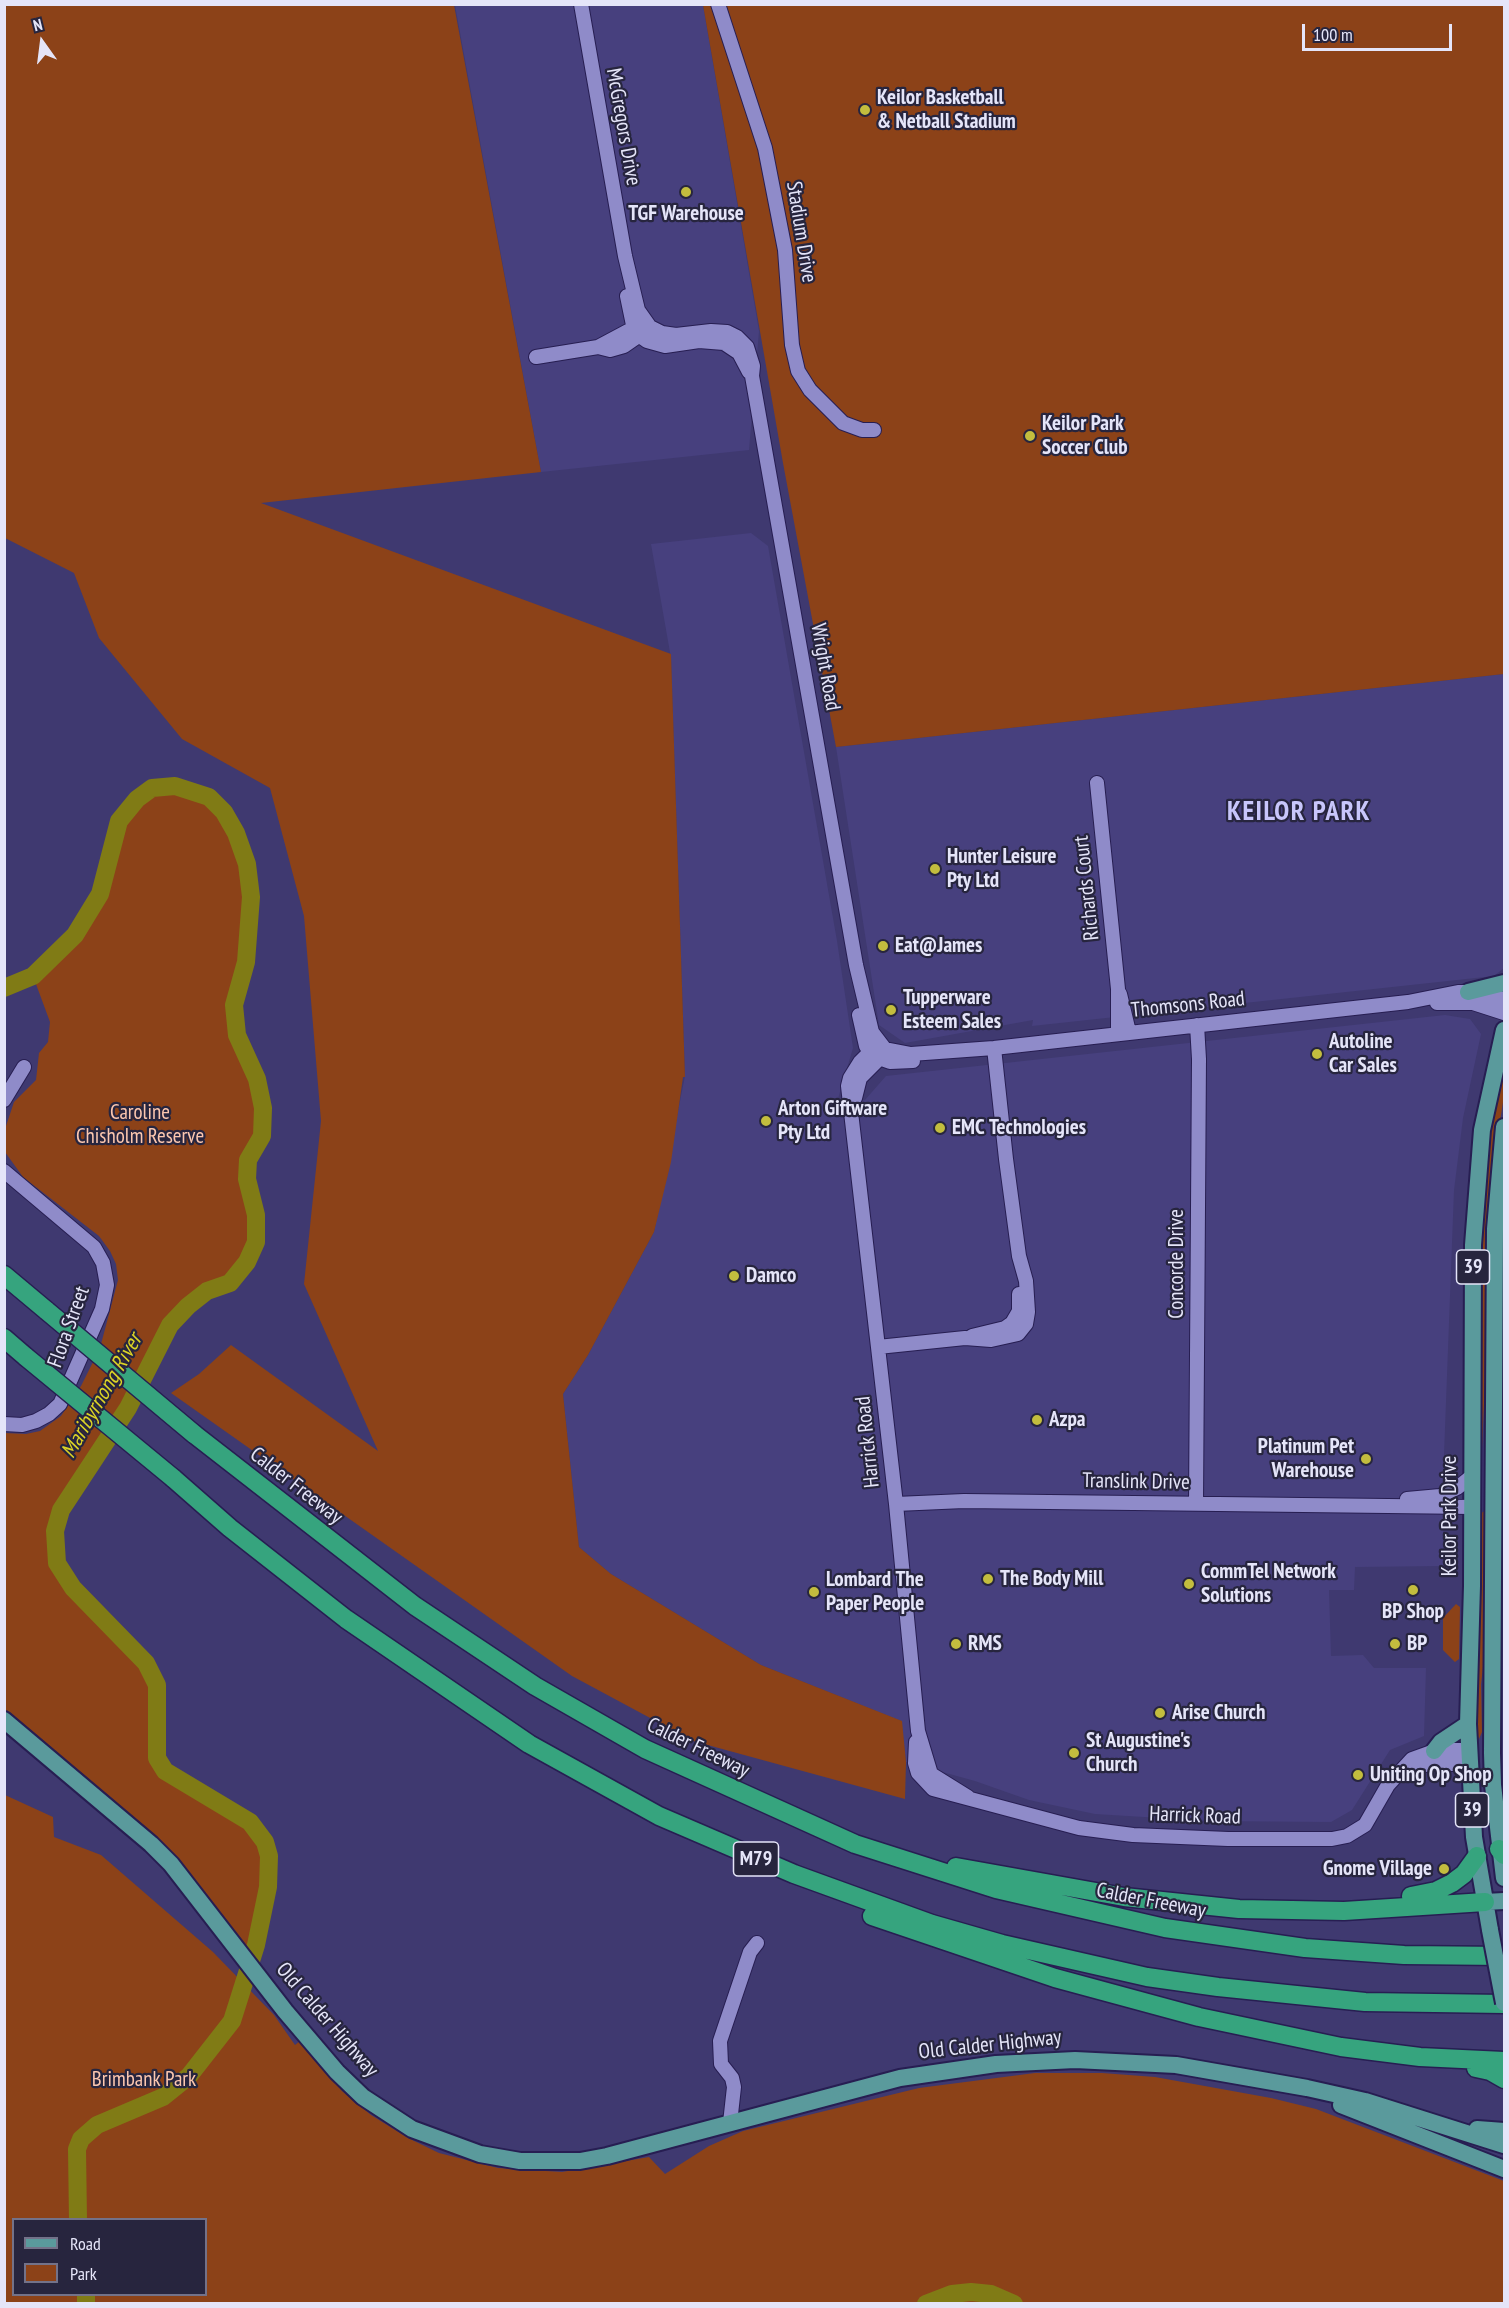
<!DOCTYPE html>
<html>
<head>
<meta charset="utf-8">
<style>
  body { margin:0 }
  #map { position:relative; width:1509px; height:2308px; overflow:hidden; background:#3f3970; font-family:"PT Sans Narrow",sans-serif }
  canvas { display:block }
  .frame { position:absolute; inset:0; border:6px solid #e5e5f9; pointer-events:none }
  .legend { position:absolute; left:12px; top:2218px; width:195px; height:78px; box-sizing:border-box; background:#27253e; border:2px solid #737289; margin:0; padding:8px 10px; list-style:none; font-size:18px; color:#e5e5f9 }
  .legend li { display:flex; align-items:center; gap:12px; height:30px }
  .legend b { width:30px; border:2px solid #737289 }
  .north { position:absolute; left:12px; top:12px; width:60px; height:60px; -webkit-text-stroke:4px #27253e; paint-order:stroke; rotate:346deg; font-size:16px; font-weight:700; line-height:24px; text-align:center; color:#e5e5f9 }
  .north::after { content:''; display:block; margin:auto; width:21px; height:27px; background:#e5e5f9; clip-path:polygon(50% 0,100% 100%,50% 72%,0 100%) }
  .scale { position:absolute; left:1302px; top:24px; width:150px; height:27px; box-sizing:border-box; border:3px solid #e5e5f9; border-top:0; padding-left:8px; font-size:18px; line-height:21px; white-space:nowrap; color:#e5e5f9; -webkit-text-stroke:4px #27253e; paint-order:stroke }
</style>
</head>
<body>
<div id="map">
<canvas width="1509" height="2308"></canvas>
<div class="frame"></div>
<ul class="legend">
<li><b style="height:8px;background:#5a9a9c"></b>Road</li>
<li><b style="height:16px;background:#8c4218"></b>Park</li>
</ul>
<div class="north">N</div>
<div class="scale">100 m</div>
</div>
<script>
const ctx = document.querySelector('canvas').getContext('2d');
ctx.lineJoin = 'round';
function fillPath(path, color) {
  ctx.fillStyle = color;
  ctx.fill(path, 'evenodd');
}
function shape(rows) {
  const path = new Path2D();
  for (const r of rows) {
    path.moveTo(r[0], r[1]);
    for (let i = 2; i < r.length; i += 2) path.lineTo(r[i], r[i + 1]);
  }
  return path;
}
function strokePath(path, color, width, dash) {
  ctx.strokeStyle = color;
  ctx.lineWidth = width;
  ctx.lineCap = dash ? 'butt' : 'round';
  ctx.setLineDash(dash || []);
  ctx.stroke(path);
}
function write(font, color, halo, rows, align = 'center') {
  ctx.font = font + ' "PT Sans Narrow",sans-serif';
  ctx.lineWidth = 4.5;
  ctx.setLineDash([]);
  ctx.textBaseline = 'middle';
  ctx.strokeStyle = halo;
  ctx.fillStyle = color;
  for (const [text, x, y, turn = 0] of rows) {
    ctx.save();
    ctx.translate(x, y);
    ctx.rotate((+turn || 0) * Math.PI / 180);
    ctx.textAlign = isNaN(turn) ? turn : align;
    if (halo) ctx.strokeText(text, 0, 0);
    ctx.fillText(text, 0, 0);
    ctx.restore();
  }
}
const built = shape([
  [455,5,703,5,759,331,749,450,541,472],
  [751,533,768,546,837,941,853,1048,837,1102,865,1100,886,1076,1445,1015,1470,1019,1481,1034,1463,1118,1454,1190,1443,1481,1443,1566,1355,1567,1354,1590,1329,1590,1331,1656,1363,1655,1374,1668,1426,1668,1424,1736,1390,1750,1352,1810,1331,1822,1210,1821,1095,1814,1029,1800,975,1781,906,1762,901,1721,761,1665,611,1574,579,1547,563,1394,588,1355,654,1232,685,1076,671,658,651,544],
  [1504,674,1504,968,1494,976,1032,1026,1033,1020,905,1043,879,1025,836,747]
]);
const green = shape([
  [4,5,454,5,541,472,261,503,671,654,685,1077,683,1077,671,1162,654,1232,588,1355,563,1394,579,1547,611,1574,761,1665,902,1721,906,1762,905,1799,693,1741,572,1676,171,1393,199,1374,231,1345,378,1451,304,1284,321,1121,304,916,270,788,182,739,99,638,74,573,5,538],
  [703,5,1504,5,1504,674,836,747,783,463],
  [175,786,209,797,224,812,236,833,247,864,251,897,246,962,234,1005,237,1035,257,1079,263,1108,262,1136,248,1160,247,1179,256,1215,256,1242,247,1262,230,1283,207,1291,188,1306,170,1325,128,1408,61,1510,55,1531,57,1563,73,1588,146,1663,157,1685,157,1758,165,1771,250,1822,265,1842,269,1856,268,1887,253,1955,186,1870,148,1831,39,1744,31,1732,5,1711,4,1433,26,1434,40,1431,61,1416,81,1386,100,1348,118,1280,116,1264,110,1251,99,1236,23,1177,5,1152,5,1129,14,1102,36,1080,39,1053,48,1042,50,1022,33,976,75,935,100,894,119,821,137,799,152,788],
  [1504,1053,1504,1096,1496,1146,1480,1491,1479,1248,1485,1146],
  [1486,1510,1487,1635,1481,1684,1482,1732,1479,1739,1476,1730,1478,1515],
  [1456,1604,1460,1607,1459,1659,1455,1662,1443,1650,1443,1618],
  [5,1795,53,1817,54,1837,101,1855,213,1952,274,2015,295,2045,300,2041,342,2091,371,2115,408,2138,439,2153,498,2168,562,2172,649,2157,665,2174,709,2146,743,2131,919,2088,1035,2073,1102,2073,1155,2077,1271,2098,1316,2109,1504,2181,1504,2303,5,2304],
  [14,2220,206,2220,206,2294,14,2294]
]);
const river = shape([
  [4,988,33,976,75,935,100,894,119,821,137,799,152,788,175,786,209,797,224,812,236,833,247,864,251,897,246,962,234,1005,237,1035,257,1079,263,1108,262,1136,248,1160,247,1179,256,1215,256,1242,247,1262,230,1283,207,1291,188,1306,170,1325,128,1408,61,1510,55,1531,57,1563,73,1588,146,1663,157,1685,157,1758,165,1771,250,1822,265,1842,269,1856,268,1887,256,1945,232,2021,189,2076,163,2097,97,2125,81,2139,77,2149,78,2220],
  [86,2294,86,2304],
  [926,2304,952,2294,971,2292,991,2294,1014,2304]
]);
const minor = shape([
  [581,4,625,256,638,310,650,327],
  [718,4,765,148,785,250,792,345,798,371,810,390,843,423,862,430,874,430],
  [627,296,633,325,640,336,647,341,665,346,699,341,724,343,739,353,749,372],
  [598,347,610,350,624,346,647,330],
  [536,357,598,347,628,331,650,327,662,333,676,335,711,331,727,332,737,337,747,347,753,366,752,376,856,965,872,1032,885,1049,911,1054,994,1048,1408,1002,1458,992,1477,992,1504,999],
  [1097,783,1118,989,1118,1033],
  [1120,994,1129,1032],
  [1437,1003,1473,1003,1504,1013],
  [859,1015,866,1046,873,1056,890,1062,913,1061],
  [882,1047,870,1052,860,1062,850,1078,848,1086,896,1504,918,1731,931,1774,968,1797],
  [855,1098,860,1078,879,1059,881,1051],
  [4,1100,24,1067],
  [4,1171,94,1247,103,1263,107,1285,102,1309,60,1404,49,1414,36,1421,22,1425,4,1424],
  [972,1336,1005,1328,1012,1323,1019,1311,1019,1294],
  [878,1347,965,1338,991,1340,1018,1334,1026,1324,1028,1312,1026,1281,1019,1256,1006,1159,994,1048],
  [1407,1499,1440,1496,1457,1488,1472,1476],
  [1196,1503,1199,1059,1197,1025],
  [896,1504,964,1501,1472,1507],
  [916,1742,915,1763,918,1773,933,1789,1079,1828,1133,1835,1228,1839,1332,1839,1347,1836,1365,1825,1388,1785,1412,1759,1437,1750,1469,1750],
  [1406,1771,1428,1764,1470,1764],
  [730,2123,734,2087,732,2078,721,2064,720,2041,750,1952,757,1943]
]);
const major = shape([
  [1468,992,1504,983],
  [1504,1127,1495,1229,1492,1753,1493,1785,1504,1878],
  [4,1720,151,1844,171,1864,285,2011,337,2072,363,2097,412,2129,480,2154,520,2161,580,2161,607,2156,900,2078,996,2064,1075,2060,1176,2065,1307,2088,1365,2101,1504,2145],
  [1434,1751,1441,1742,1468,1724],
  [1485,1902,1504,1901],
  [1490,1930,1474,1837,1468,1724,1472,1586,1473,1245,1482,1130,1504,1030],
  [1341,2105,1504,2169],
  [1477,2129,1504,2131]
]);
const highway = shape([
  [4,1275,47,1311],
  [4,1338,26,1357],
  [194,1434,415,1606,535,1686,645,1749,855,1844,996,1889,1165,1928,1305,1948,1404,1955,1504,1956],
  [173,1478,230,1528,346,1619,529,1744,659,1816,794,1874,932,1924,1002,1944,1147,1977,1218,1987,1365,2002,1504,2004],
  [1499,1849,1504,1855],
  [956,1867,1124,1897,1239,1909,1344,1911,1485,1902],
  [1411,1896,1436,1891,1452,1883,1464,1874,1477,1856],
  [872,1916,1055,1978,1199,2017,1341,2047,1420,2057,1504,2061],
  [1476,2068,1490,2071,1504,2079]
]);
const majorBridge = shape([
  [1490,1930,1504,2003]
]);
const highwayBridge = shape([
  [47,1311,194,1434],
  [26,1357,173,1478]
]);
const markers = [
  [865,110,6,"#c3bd3e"],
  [686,192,6,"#c3bd3e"],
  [1030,436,6,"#c3bd3e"],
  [935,869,6,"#c3bd3e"],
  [883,946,6,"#c3bd3e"],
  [891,1010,6,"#c3bd3e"],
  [1317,1054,6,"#c3bd3e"],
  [766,1121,6,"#c3bd3e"],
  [940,1128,6,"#c3bd3e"],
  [734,1276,6,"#c3bd3e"],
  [1037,1420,6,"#c3bd3e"],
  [1366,1459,6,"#c3bd3e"],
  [988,1579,6,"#c3bd3e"],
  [1189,1584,6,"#c3bd3e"],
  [1413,1590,6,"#c3bd3e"],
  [814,1592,6,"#c3bd3e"],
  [956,1644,6,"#c3bd3e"],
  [1395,1644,6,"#c3bd3e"],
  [1160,1713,6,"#c3bd3e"],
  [1074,1753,6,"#c3bd3e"],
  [1358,1775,6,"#c3bd3e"],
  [1444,1869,6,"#c3bd3e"]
];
const shields = [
  [1473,1267,33],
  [1472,1810,33],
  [756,1859,45]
];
const shieldNames = [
  ["39",1473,1267],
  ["39",1472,1810],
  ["M79",756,1859]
];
const poiNames = [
  ["Keilor Basketball",877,98],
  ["& Netball Stadium",877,122],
  ["TGF Warehouse",686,214,"center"],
  ["Keilor Park",1042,424],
  ["Soccer Club",1042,448],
  ["Hunter Leisure",947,857],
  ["Pty Ltd",947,881],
  ["Eat@James",895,946],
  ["Tupperware",903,998],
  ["Esteem Sales",903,1022],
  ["Autoline",1329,1042],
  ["Car Sales",1329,1066],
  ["Arton Giftware",778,1109],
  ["Pty Ltd",778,1133],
  ["EMC Technologies",952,1128],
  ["Damco",746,1276],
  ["Azpa",1049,1420],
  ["Platinum Pet",1354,1447,"right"],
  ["Warehouse",1354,1471,"right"],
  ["CommTel Network",1201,1572],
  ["Solutions",1201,1596],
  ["The Body Mill",1000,1579],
  ["Lombard The",826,1580],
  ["Paper People",826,1604],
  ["BP Shop",1413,1612,"center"],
  ["RMS",968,1644],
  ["BP",1407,1644],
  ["Arise Church",1172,1713],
  ["St Augustine's",1086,1741],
  ["Church",1086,1765],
  ["Uniting Op Shop",1370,1775],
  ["Gnome Village",1432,1869,"right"]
];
const streetNames = [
  ["McGregors Drive",623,127,80],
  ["Stadium Drive",801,232,81],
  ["Wright Road",825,667,80],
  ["Richards Court",1087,888,-96],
  ["Thomsons Road",1188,1005,-6],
  ["Concorde Drive",1177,1264,-90],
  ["Flora Street",69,1327,-70],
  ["Harrick Road",868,1442,-96],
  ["Translink Drive",1136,1482,1],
  ["Calder Freeway",296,1486,38],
  ["Keilor Park Drive",1450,1516,-90],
  ["Calder Freeway",698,1748,26],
  ["Harrick Road",1195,1816,2],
  ["Calder Freeway",1151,1901,11],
  ["Old Calder Highway",327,2020,49],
  ["Old Calder Highway",990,2045,-6]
];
const parkNames = [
  ["Caroline",140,1113],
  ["Chisholm Reserve",140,1137],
  ["Brimbank Park",144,2080]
];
const waterNames = [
  ["Maribyrnong River",102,1396,-60]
];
const districtNames = [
  ["KEILOR PARK",1299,812]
];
fillPath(built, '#47407e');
fillPath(green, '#8c4218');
strokePath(river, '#807b15', 18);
strokePath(minor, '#271e52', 16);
strokePath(major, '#271e52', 20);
strokePath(highway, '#271e52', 21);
strokePath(minor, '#8f8bc9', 14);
strokePath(major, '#5a9a9c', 16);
strokePath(highway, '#36a47e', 18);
strokePath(majorBridge, '#271e52', 20, []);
strokePath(highwayBridge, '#271e52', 21, []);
strokePath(majorBridge, '#5a9a9c', 16);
strokePath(highwayBridge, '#36a47e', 18);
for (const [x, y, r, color] of markers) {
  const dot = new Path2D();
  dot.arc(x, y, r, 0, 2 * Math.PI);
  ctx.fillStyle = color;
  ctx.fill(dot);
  strokePath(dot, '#27253e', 2);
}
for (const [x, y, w] of shields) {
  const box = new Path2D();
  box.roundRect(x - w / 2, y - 17, w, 34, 4.5);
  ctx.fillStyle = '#27253e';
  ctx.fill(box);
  strokePath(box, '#e5e5f9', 1.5);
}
write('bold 20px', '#e5e5f9', null, shieldNames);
write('bold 21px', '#e5e5f9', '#27253e', poiNames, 'left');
write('21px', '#e5e5f9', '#27253e', streetNames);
write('21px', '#fcc7af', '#27253e', parkNames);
write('italic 22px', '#dcd426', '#27253e', waterNames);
ctx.letterSpacing = '1.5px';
write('bold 27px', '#c8c6fb', '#27253e', districtNames);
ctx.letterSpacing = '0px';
</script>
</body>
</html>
